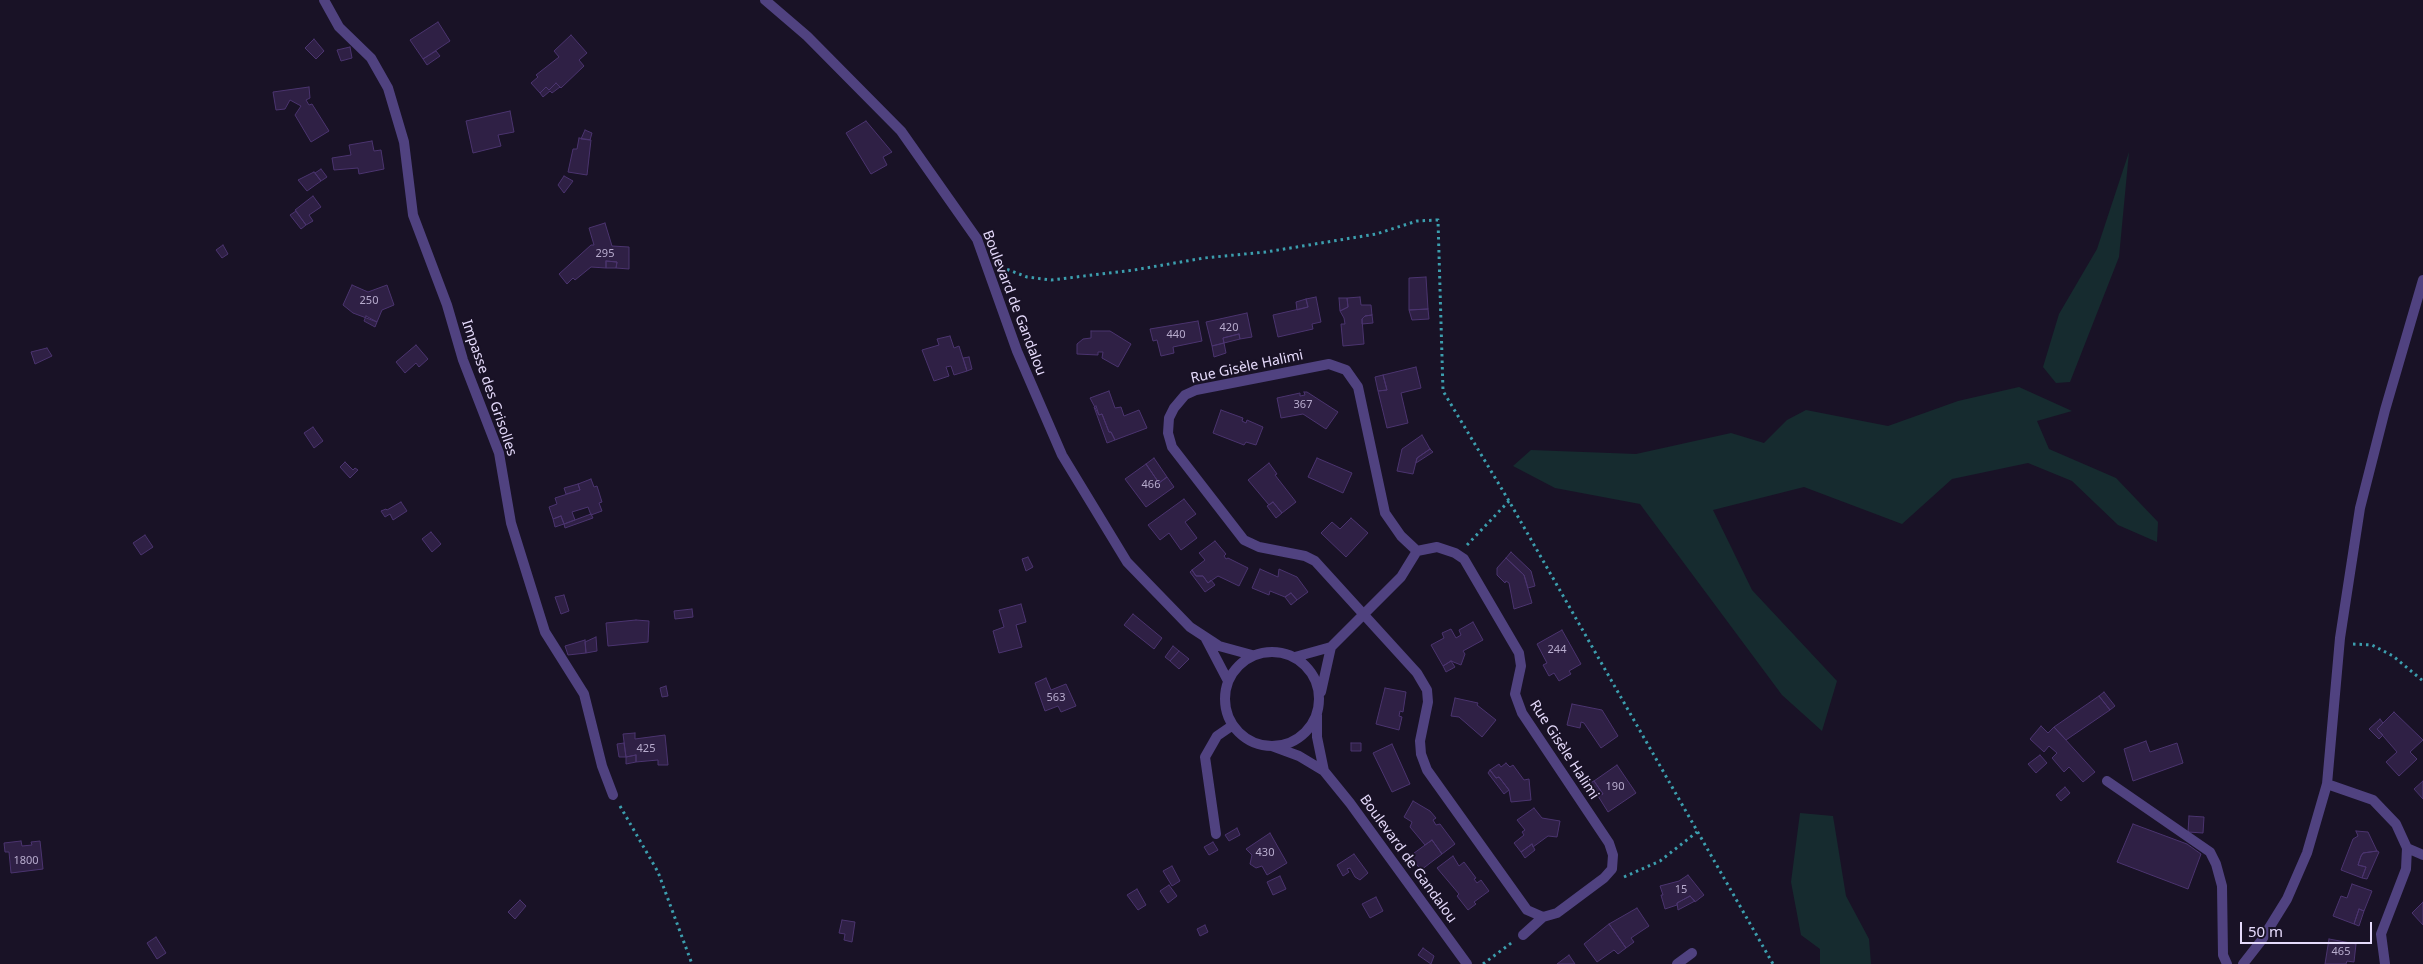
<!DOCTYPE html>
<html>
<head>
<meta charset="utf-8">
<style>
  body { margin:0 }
  #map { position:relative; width:2423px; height:964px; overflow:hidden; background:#191226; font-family:"Noto Sans",sans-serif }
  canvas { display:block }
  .scale { position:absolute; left:2240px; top:922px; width:132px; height:22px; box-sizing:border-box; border:2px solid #e5dafb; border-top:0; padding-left:6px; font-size:15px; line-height:18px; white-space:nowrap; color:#e5dafb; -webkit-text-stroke:4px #191226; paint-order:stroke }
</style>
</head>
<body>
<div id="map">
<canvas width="2423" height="964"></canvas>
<div class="scale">50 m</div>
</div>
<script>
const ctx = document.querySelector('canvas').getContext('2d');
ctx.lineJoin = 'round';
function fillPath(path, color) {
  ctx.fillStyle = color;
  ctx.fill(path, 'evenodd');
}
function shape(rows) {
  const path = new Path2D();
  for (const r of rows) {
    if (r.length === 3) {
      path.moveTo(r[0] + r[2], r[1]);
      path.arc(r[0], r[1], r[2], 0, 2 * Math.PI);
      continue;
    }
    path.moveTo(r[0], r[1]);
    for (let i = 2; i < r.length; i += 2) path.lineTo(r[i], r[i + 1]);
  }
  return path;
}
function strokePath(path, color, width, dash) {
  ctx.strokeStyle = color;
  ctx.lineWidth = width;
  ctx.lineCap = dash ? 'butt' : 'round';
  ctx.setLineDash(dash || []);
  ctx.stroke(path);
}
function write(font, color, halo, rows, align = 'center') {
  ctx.font = font + ' "Noto Sans",sans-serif';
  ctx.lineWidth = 4;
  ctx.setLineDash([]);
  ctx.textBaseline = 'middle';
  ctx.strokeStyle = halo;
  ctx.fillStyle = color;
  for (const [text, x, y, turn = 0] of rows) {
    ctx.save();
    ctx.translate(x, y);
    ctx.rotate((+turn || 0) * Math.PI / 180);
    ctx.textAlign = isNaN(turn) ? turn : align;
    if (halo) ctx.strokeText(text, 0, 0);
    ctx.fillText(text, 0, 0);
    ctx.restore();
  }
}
const green = shape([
  [2129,152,2119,257,2070,382,2056,383,2043,367,2059,314,2097,249],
  [2019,387,2072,411,2037,421,2049,449,2116,478,2158,522,2157,542,2118,525,2072,481,2028,463,1952,479,1902,524,1804,487,1713,510,1752,590,1837,681,1822,731,1782,695,1640,504,1555,488,1513,466,1531,450,1636,454,1731,433,1764,443,1787,420,1806,410,1888,426,1958,401],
  [1800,813,1833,816,1846,896,1869,939,1871,964,1820,964,1820,949,1801,935,1791,882]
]);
const building = shape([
  [438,22,450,41,423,59,410,40,438,22],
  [571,35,587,53,579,60,584,66,561,88,556,83,549,90,546,87,540,93,531,83,538,77,536,75,559,57,554,51,571,35],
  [314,39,324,51,316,59,305,48,314,39],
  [350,47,352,58,341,61,337,50,350,47],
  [436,51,440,56,427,65,423,59,436,51],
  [556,83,560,87,552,93,550,91,543,97,540,93,546,87,549,90,556,83],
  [309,87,310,98,306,100,309,105,312,104,329,131,311,142,295,115,301,106,290,100,285,109,276,110,273,92,309,87],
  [510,111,514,132,498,135,501,146,473,153,466,121,510,111],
  [866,121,892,152,883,157,887,165,871,174,846,133,866,121],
  [585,130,592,133,590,140,581,139,585,130],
  [579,138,591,140,587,175,568,172,573,149,577,149,579,138],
  [372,141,374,151,381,150,384,169,359,174,358,168,334,170,332,158,351,155,349,145,372,141],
  [321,169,327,177,321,181,315,173,321,169],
  [314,172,321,181,307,191,298,180,314,172],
  [564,176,573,181,564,193,558,185,564,176],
  [313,196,321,207,309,215,313,221,306,225,295,210,313,196],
  [296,211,306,225,301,229,290,215,296,211],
  [605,223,612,246,629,247,629,269,616,268,617,262,606,261,606,268,591,267,575,280,573,278,567,284,559,274,591,245,594,245,589,228,605,223],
  [223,245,228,254,222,258,216,250,223,245],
  [606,261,617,262,616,268,606,268,606,261],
  [1426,277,1428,309,1409,310,1409,278,1426,277],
  [352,285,368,292,387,285,394,305,382,310,377,322,353,313,343,305,352,285],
  [1316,297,1321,322,1312,324,1313,329,1278,337,1273,315,1308,307,1306,299,1316,297],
  [1360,297,1361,305,1371,305,1372,315,1365,316,1362,319,1364,344,1343,346,1341,324,1345,324,1344,318,1340,311,1348,307,1347,298,1360,297],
  [1339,298,1347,298,1348,307,1340,311,1339,298],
  [1306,299,1308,307,1297,310,1296,302,1306,299],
  [1428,309,1429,319,1412,320,1409,310,1428,309],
  [1247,313,1252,337,1240,339,1239,334,1223,338,1224,343,1212,346,1206,322,1247,313],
  [1372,315,1373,323,1362,324,1362,319,1365,316,1372,315],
  [366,316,377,322,375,327,364,321,366,316],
  [1198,321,1202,341,1173,347,1174,353,1161,356,1157,340,1153,341,1150,329,1198,321],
  [1091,331,1110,331,1131,344,1118,367,1102,358,1103,352,1098,352,1098,355,1077,354,1077,344,1083,339,1091,338,1091,331],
  [1239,334,1240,339,1224,343,1223,338,1239,334],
  [950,336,954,348,959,346,967,371,954,375,951,366,946,367,949,376,934,381,922,350,939,345,937,339,950,336],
  [1224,343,1226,353,1214,357,1212,346,1224,343],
  [416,345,428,359,419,367,416,363,405,373,396,362,416,345],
  [47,348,52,356,35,364,31,352,47,348],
  [969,357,972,369,967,371,963,358,969,357],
  [1416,367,1421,388,1401,393,1408,423,1387,428,1378,391,1387,390,1383,375,1416,367],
  [1383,375,1387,390,1378,391,1375,377,1383,375],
  [1109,391,1115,408,1121,407,1124,416,1139,410,1147,428,1115,440,1111,432,1109,432,1102,414,1099,415,1090,398,1109,391],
  [1304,392,1307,392,1338,412,1326,429,1303,414,1281,418,1277,398,1300,393,1300,396,1305,395,1304,392],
  [1096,406,1099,415,1102,414,1109,432,1111,432,1115,440,1107,443,1094,407,1096,406],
  [1221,410,1243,418,1242,421,1246,423,1247,420,1263,427,1256,445,1246,442,1244,445,1213,433,1221,410],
  [313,427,323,441,314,448,304,433,313,427],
  [1422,435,1430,449,1417,458,1413,474,1397,471,1402,449,1422,435],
  [1430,449,1433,452,1416,463,1417,458,1430,449],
  [1154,458,1167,477,1159,483,1146,464,1154,458],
  [1317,458,1352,473,1343,493,1308,477,1317,458],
  [345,462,353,470,355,468,358,470,350,478,340,467,345,462],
  [1269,463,1277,474,1275,475,1296,502,1282,513,1273,502,1269,505,1248,480,1269,463],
  [1146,464,1159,483,1167,477,1174,487,1146,507,1125,479,1146,464],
  [591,479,594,487,597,486,602,502,599,503,602,511,591,515,588,507,572,512,575,520,564,524,561,516,553,519,549,507,557,504,555,498,580,490,578,484,591,479],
  [578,484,580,490,566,494,564,488,578,484],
  [1184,499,1196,514,1185,522,1197,538,1181,550,1169,533,1160,540,1148,525,1184,499],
  [401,502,407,511,393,520,390,514,385,517,381,511,386,509,387,510,401,502],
  [1273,502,1282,513,1276,518,1267,506,1273,502],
  [591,514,593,518,565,528,564,524,591,514],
  [561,516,564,524,555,527,553,519,561,516],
  [1351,518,1368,533,1346,557,1321,533,1332,522,1340,529,1351,518],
  [431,532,441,544,432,552,422,539,431,532],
  [145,535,153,547,141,555,133,543,145,535],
  [1215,541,1226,554,1224,556,1226,559,1228,558,1248,568,1239,586,1218,576,1208,583,1203,576,1196,576,1192,570,1205,560,1199,553,1215,541],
  [1511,552,1531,571,1535,586,1528,588,1524,575,1506,558,1511,552],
  [1028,557,1033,567,1026,571,1022,559,1028,557],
  [1506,558,1524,575,1532,603,1514,609,1509,583,1506,581,1505,583,1497,575,1497,568,1506,558],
  [1260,569,1278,577,1279,569,1297,577,1308,592,1297,600,1291,593,1285,597,1270,591,1269,595,1252,588,1260,569],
  [1192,570,1196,576,1203,576,1208,583,1211,580,1215,585,1205,592,1190,572,1192,570],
  [1291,593,1297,600,1291,605,1285,597,1291,593],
  [564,595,569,611,561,614,555,597,564,595],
  [1021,604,1026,622,1016,625,1022,647,999,653,993,631,1004,627,999,610,1021,604],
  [692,609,693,617,675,619,674,611,692,609],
  [1133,614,1162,638,1154,649,1124,625,1133,614],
  [636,620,649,621,648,642,608,646,606,623,636,620],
  [1473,622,1483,640,1463,651,1465,654,1461,665,1451,661,1443,666,1431,645,1444,638,1442,633,1451,629,1456,638,1461,635,1459,630,1473,622],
  [1562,630,1581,664,1569,671,1571,674,1559,681,1554,673,1549,676,1543,665,1547,663,1537,644,1562,630],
  [596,637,597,651,586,653,585,642,596,637],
  [585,640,586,653,568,655,565,646,585,640],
  [1173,646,1179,651,1170,661,1165,657,1173,646],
  [1179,651,1189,659,1179,669,1170,661,1179,651],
  [1451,661,1455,667,1446,672,1443,666,1451,661],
  [1046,678,1051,690,1066,684,1076,706,1061,712,1058,706,1045,711,1035,683,1046,678],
  [666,686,668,696,662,697,660,688,666,686],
  [1385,688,1406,692,1403,712,1400,711,1399,716,1402,717,1399,730,1376,724,1385,688],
  [2104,692,2115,706,2110,710,2099,696,2104,692],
  [2099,696,2110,710,2066,740,2054,727,2099,696],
  [1455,698,1478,703,1477,705,1496,720,1482,737,1459,717,1451,716,1455,698],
  [1572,704,1602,710,1618,736,1601,748,1584,723,1581,722,1580,728,1567,725,1572,704],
  [2394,712,2423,740,2410,752,2417,759,2399,776,2386,762,2397,752,2377,729,2394,712],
  [2380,719,2383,723,2377,729,2383,735,2379,739,2369,729,2380,719],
  [2041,726,2048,733,2054,727,2095,772,2083,782,2069,767,2064,772,2052,758,2057,753,2049,746,2044,752,2030,739,2041,726],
  [635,733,635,739,665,735,668,765,658,765,658,760,636,762,636,755,626,757,623,734,635,733],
  [2146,741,2150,752,2177,743,2183,763,2133,781,2124,749,2146,741],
  [624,743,626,757,619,757,617,744,624,743],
  [1351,743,1361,743,1361,751,1351,751,1351,743],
  [1392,744,1410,784,1392,792,1373,753,1392,744],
  [636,755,636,762,626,764,626,757,636,755],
  [2040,755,2047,763,2036,773,2028,764,2040,755],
  [1506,763,1510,767,1513,765,1524,780,1529,779,1531,800,1511,802,1509,790,1499,777,1496,778,1490,770,1499,764,1501,767,1506,763],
  [1617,765,1636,793,1608,812,1598,796,1603,794,1594,781,1617,765],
  [1490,770,1496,778,1499,777,1509,790,1504,794,1488,773,1490,770],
  [1594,781,1603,794,1598,796,1590,783,1594,781],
  [2423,781,2423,799,2414,789,2423,781],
  [2065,787,2070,793,2061,801,2056,795,2065,787],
  [1413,801,1430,811,1436,818,1433,820,1436,825,1440,824,1455,844,1442,854,1432,840,1425,845,1410,827,1412,822,1404,817,1413,801],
  [1534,808,1542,818,1560,821,1557,837,1548,836,1533,847,1532,844,1521,852,1514,843,1524,835,1522,832,1525,830,1517,820,1534,808],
  [2189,816,2204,817,2203,833,2188,832,2189,816],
  [2133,824,2187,844,2201,854,2188,889,2117,862,2133,824],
  [1237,828,1240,835,1229,841,1225,835,1237,828],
  [2356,831,2368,832,2377,851,2363,853,2361,856,2358,865,2366,867,2362,878,2341,870,2353,839,2358,836,2356,831],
  [1270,833,1287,863,1267,875,1262,866,1256,868,1250,864,1252,855,1246,849,1270,833],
  [1432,840,1442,854,1421,870,1410,856,1432,840],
  [21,841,22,846,32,845,31,842,40,841,43,869,11,873,9,852,5,852,4,843,21,841],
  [1213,842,1218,850,1209,855,1204,847,1213,842],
  [1532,844,1535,850,1525,858,1521,852,1532,844],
  [2377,851,2379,852,2367,879,2362,878,2366,867,2358,865,2361,856,2363,853,2377,851],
  [1354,854,1368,873,1360,880,1355,877,1350,868,1347,869,1349,872,1343,876,1337,865,1354,854],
  [1453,856,1459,866,1464,862,1476,878,1474,879,1477,883,1481,880,1489,891,1474,902,1476,904,1468,910,1457,896,1459,894,1437,868,1453,856],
  [1172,866,1180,881,1172,886,1163,871,1172,866],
  [1688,875,1704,895,1695,902,1690,896,1677,903,1677,905,1665,909,1661,895,1663,895,1660,886,1679,881,1688,875],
  [1280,876,1286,889,1273,895,1267,882,1280,876],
  [2352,884,2372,891,2364,911,2359,909,2354,924,2333,916,2341,896,2347,898,2352,884],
  [1169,885,1177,896,1168,903,1160,891,1169,885],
  [1137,889,1146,905,1138,910,1127,895,1137,889],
  [1690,896,1695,901,1678,910,1677,903,1690,896],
  [1376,897,1383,911,1370,918,1362,904,1376,897],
  [520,900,526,906,515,919,508,912,520,900],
  [2423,902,2423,925,2412,913,2423,902],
  [1637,908,1649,926,1631,938,1634,942,1626,948,1609,924,1637,908],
  [2359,909,2364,911,2359,926,2354,924,2359,909],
  [842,920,855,922,852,942,844,940,845,934,839,933,842,920],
  [1609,924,1626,948,1618,954,1614,950,1597,962,1584,944,1609,924],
  [1205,925,1208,932,1200,936,1197,929,1205,925],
  [156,937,166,953,157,959,147,943,156,937],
  [2329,939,2356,944,2354,962,2347,961,2346,964,2325,964,2329,939],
  [1423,948,1434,956,1431,964,1418,955,1423,948],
  [1569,955,1575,964,1557,964,1569,955]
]);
const path = shape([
  [1001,267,1027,277,1051,280,1134,270,1204,258,1266,252,1376,234,1417,221,1438,220,1443,391,1509,501,1773,964],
  [1467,545,1509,501],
  [2353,644,2372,645,2393,656,2423,681],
  [620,806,658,872,692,964],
  [1624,877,1660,861,1697,832],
  [1483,964,1514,941]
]);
const service = shape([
  [2107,781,2210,852,2216,864,2222,886,2223,955,2227,964]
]);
const minor = shape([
  [324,0,339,27,371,58,388,88,404,142,413,215,447,305,463,360,499,453,511,523,545,632,584,694,602,766,613,795],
  [765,0,807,36,901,131,977,239,1017,351,1062,455,1127,562,1190,627,1219,646,1252,655],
  [1417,551,1401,536,1385,513,1358,387,1346,370,1329,364,1196,390,1185,395,1174,408,1169,418,1168,433,1172,447,1244,540,1259,547,1305,556,1315,561,1417,673,1427,690,1428,702,1420,741,1421,754,1427,770,1527,910,1543,917],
  [1206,639,1228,681],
  [1272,699,47],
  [1295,657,1331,647,1401,577,1417,551,1437,547,1455,553,1464,559,1519,653,1521,666,1515,694,1522,713,1609,843,1613,855,1612,869,1604,878,1557,913,1543,917,1523,935],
  [1321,692,1331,647],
  [1317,715,1317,737,1324,771],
  [1272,746,1299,756,1324,771,1350,803,1467,964],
  [2327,784,2373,800,2396,824,2407,848,2406,869,2381,934,2385,964],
  [1216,834,1205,757,1217,736,1233,725],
  [2407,848,2423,855],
  [1677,964,1692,953],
  [2243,964,2261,941,2287,899,2307,853,2327,784,2340,638,2360,508,2385,410,2423,280]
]);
const numberNames = [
  ["295",605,254],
  ["250",369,301],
  ["420",1229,328],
  ["440",1176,335],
  ["367",1303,405],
  ["466",1151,485],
  ["244",1557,650],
  ["563",1056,698],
  ["425",646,749],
  ["190",1615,787],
  ["430",1265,853],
  ["1800",26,861],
  ["15",1681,890],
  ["465",2341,952]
];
const streetNames = [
  ["Boulevard de Gandalou",1014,303,69],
  ["Rue Gisèle Halimi",1247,367,-12],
  ["Impasse des Grisolles",489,388,71],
  ["Rue Gisèle Halimi",1564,750,57],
  ["Boulevard de Gandalou",1408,859,54]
];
fillPath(green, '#162b2f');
fillPath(building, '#2f2045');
strokePath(building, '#4b346f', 1);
strokePath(path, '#3c9eae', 3, [2.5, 4]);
strokePath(service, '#504280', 10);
strokePath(minor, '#504280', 10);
write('11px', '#b8acce', null, numberNames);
write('14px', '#e5dafb', '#191226', streetNames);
</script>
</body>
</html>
